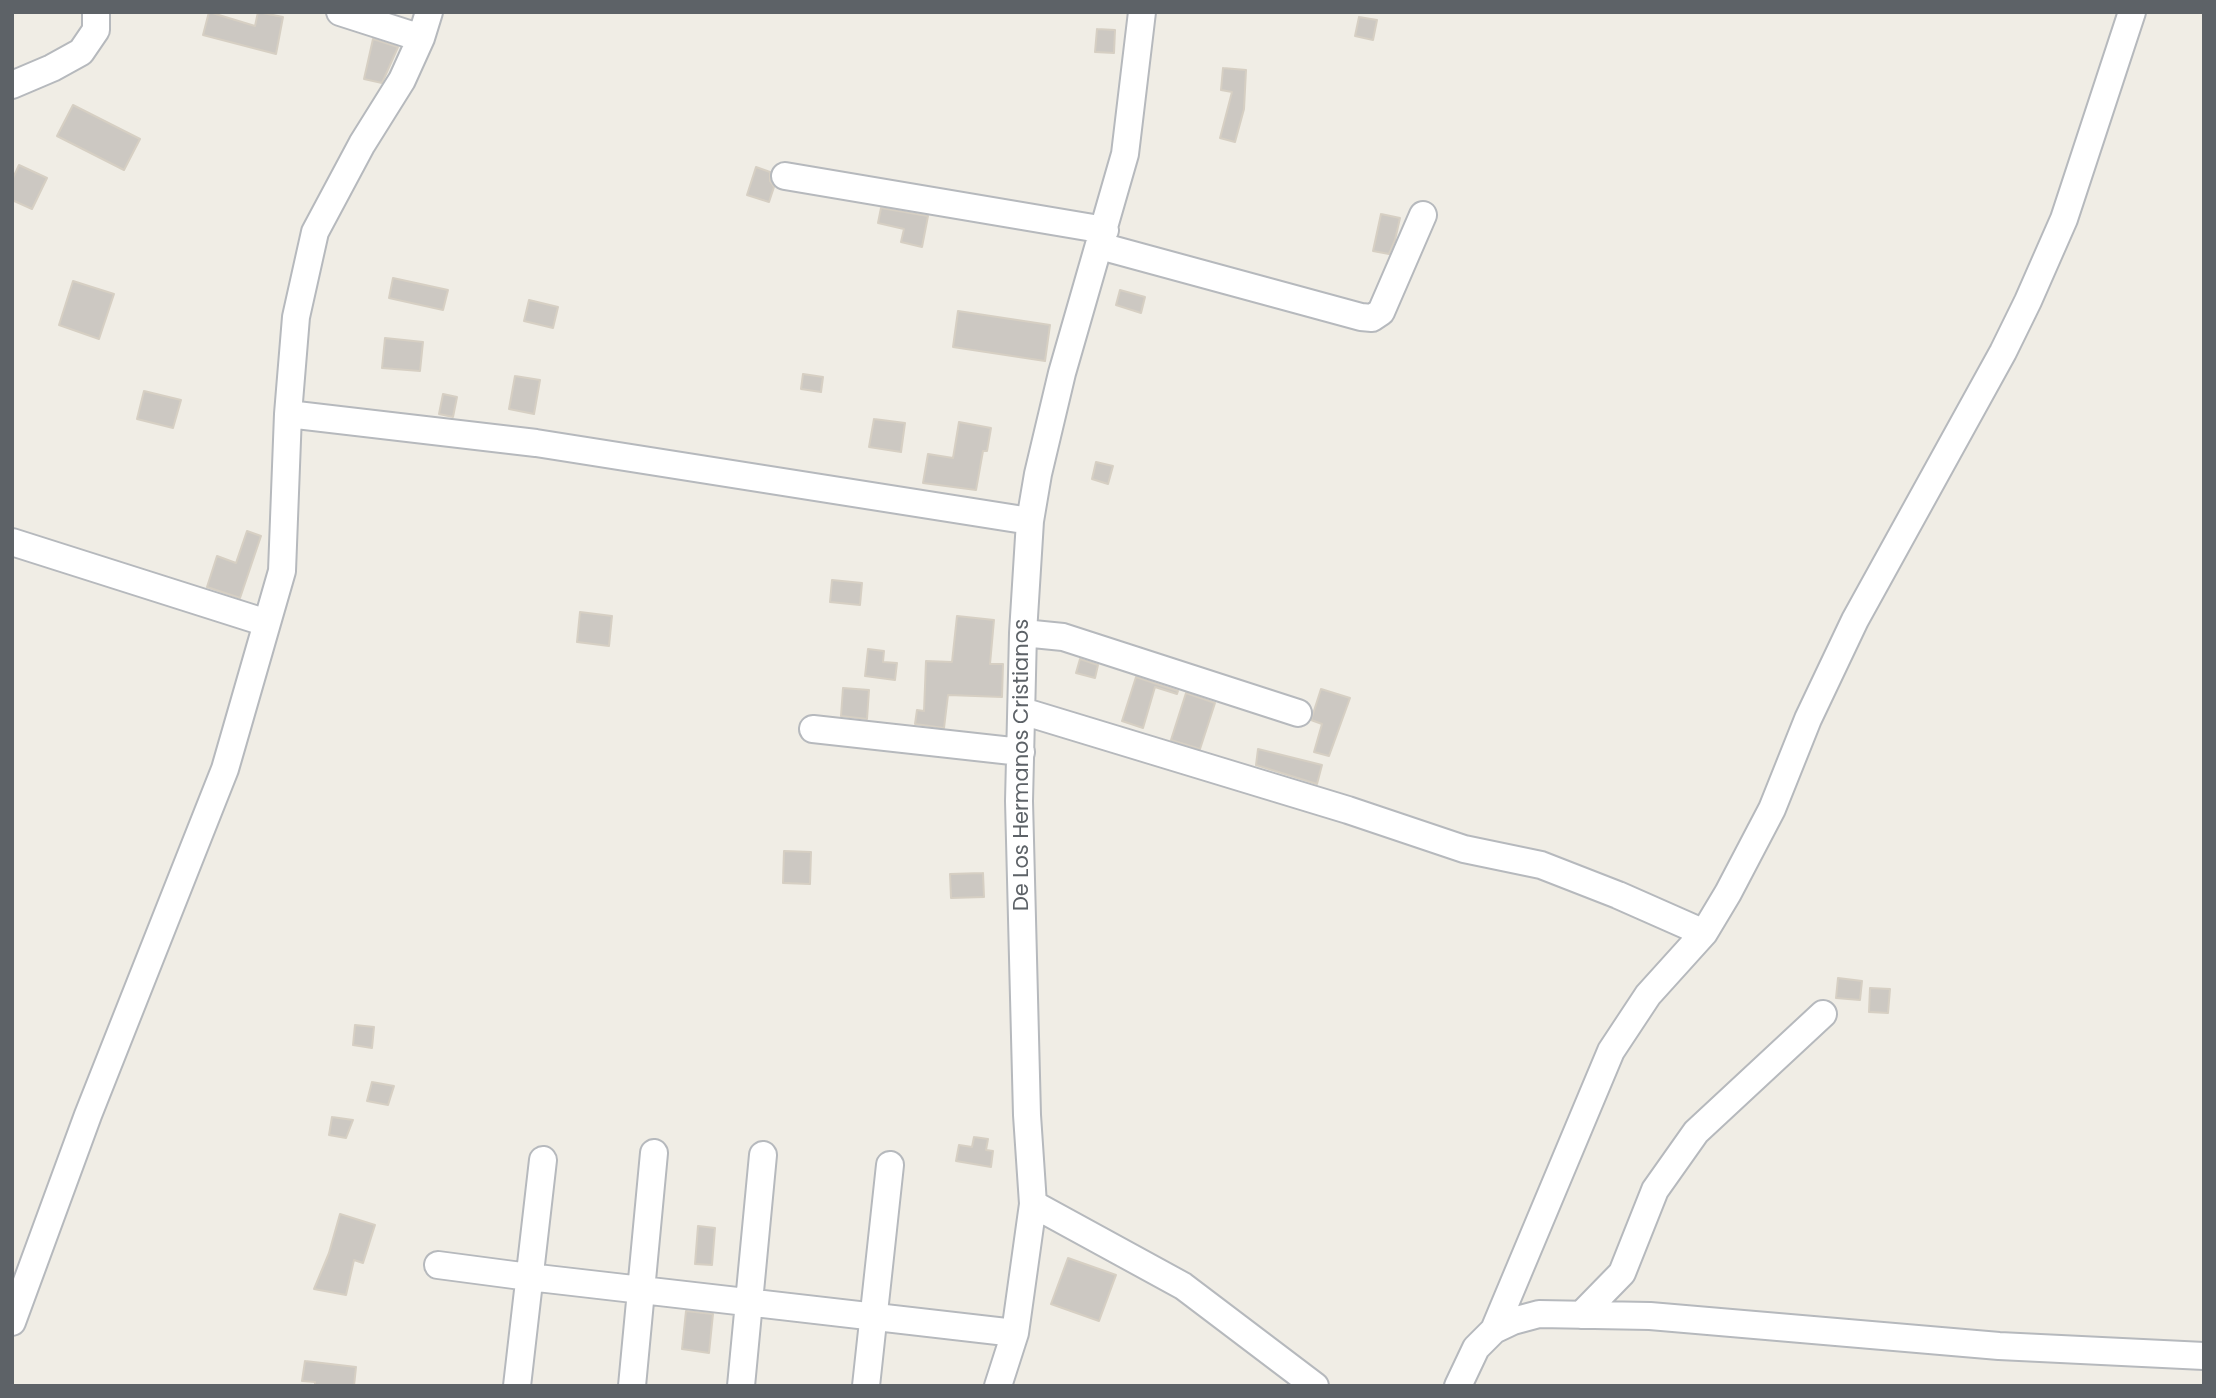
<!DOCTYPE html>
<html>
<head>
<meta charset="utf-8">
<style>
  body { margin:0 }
  #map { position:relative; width:2216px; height:1398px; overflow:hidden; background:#f0ede5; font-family:Poppins,sans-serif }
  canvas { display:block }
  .frame { position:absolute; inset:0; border:14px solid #5d6267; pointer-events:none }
</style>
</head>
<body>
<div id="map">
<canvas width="2216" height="1398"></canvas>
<div class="frame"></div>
</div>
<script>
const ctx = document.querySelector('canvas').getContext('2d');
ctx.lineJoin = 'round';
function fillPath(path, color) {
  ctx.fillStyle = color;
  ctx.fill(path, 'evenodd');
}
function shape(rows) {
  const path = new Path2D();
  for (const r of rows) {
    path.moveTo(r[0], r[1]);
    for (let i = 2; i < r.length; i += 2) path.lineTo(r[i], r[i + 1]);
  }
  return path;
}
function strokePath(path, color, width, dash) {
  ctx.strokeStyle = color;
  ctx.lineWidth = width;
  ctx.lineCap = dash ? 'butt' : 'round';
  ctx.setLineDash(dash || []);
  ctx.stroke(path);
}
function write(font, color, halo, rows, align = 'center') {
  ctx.font = font + ' Poppins,sans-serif';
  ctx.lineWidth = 5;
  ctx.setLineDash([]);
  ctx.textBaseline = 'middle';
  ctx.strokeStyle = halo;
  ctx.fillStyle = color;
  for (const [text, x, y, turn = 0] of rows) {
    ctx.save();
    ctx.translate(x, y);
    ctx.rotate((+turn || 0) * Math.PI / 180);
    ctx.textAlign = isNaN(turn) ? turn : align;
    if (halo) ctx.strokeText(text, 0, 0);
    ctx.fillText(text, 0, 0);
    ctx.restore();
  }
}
const building = shape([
  [209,12,255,26,258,12,283,17,276,54,203,35,209,12],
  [1359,17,1377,20,1373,40,1355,36,1359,17],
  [1097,29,1115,30,1114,53,1095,52,1097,29],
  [373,39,398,47,382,83,364,79,373,39],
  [1223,68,1246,70,1244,109,1235,142,1220,138,1232,92,1221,90,1223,68],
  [73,105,140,139,124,170,57,136,73,105],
  [19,165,47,178,32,209,12,200,12,180,19,165],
  [756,167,770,172,770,181,774,187,769,202,747,195,756,167],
  [881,208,928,216,922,247,901,242,904,229,878,223,881,208],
  [1381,214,1400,218,1395,240,1389,254,1373,251,1381,214],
  [393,278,448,290,443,310,389,298,393,278],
  [73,281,114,294,99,339,59,325,73,281],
  [1120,290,1145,297,1141,313,1116,305,1120,290],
  [529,300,558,307,553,328,524,321,529,300],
  [958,311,1050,325,1045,361,953,347,958,311],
  [385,338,423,342,420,371,382,368,385,338],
  [803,374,823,377,821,392,801,389,803,374],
  [515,376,540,380,534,414,509,409,515,376],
  [144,391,181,400,173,428,137,419,144,391],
  [443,394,457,397,453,417,439,414,443,394],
  [874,419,905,423,901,452,869,447,874,419],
  [959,422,991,428,987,451,983,451,976,490,923,483,928,454,953,458,959,422],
  [1096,462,1113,466,1108,484,1092,479,1096,462],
  [247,531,261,536,240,598,207,587,217,556,236,563,247,531],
  [832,580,862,583,860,605,830,602,832,580],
  [580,612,612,616,609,646,577,642,580,612],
  [957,616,994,620,990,664,1003,664,1002,697,948,695,944,728,915,724,917,710,924,711,926,661,952,662,957,616],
  [868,649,884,651,883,662,897,663,895,680,865,676,868,649],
  [1080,659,1098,665,1095,678,1076,673,1080,659],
  [1136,677,1178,691,1177,694,1155,687,1143,728,1122,721,1136,677],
  [843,688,869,690,867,719,841,716,843,688],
  [1321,689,1350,698,1329,756,1314,752,1322,724,1311,720,1321,689],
  [1186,693,1215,703,1200,749,1171,740,1186,693],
  [1258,749,1322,765,1317,784,1256,765,1258,749],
  [784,851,811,852,810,884,783,883,784,851],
  [983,873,984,897,951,898,950,874,983,873],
  [1838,978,1862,981,1860,1000,1836,998,1838,978],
  [1870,988,1890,989,1888,1013,1869,1012,1870,988],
  [355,1025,374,1027,372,1048,353,1045,355,1025],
  [372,1082,394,1086,388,1105,367,1101,372,1082],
  [332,1117,353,1120,346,1138,329,1135,332,1117],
  [974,1137,988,1139,986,1150,993,1151,991,1167,956,1161,959,1145,972,1147,974,1137],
  [340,1214,375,1225,363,1263,354,1260,346,1295,314,1289,329,1253,340,1214],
  [698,1226,715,1228,712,1265,695,1264,698,1226],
  [1068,1258,1116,1275,1099,1321,1051,1304,1068,1258],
  [686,1311,713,1314,709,1353,682,1349,686,1311],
  [305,1361,356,1367,354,1386,315,1386,315,1382,302,1381,305,1361]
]);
const minor = shape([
  [340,12,421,38],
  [12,85,52,68,81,52,96,30,96,12],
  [785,176,1105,230],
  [1100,246,1361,317,1372,318,1381,312,1423,215],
  [288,414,536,443,1030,521],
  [12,542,267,623],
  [1023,633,1063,637,1298,713],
  [1022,711,1348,810,1464,849,1541,865,1618,895,1704,933],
  [813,729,1021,752],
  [1033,1204,1183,1286,1315,1386],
  [438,1265,529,1277,1015,1333],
  [1581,1315,1622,1273,1655,1190,1696,1132,1823,1014],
  [12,1322,88,1115,225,769,282,571,288,414,296,317,315,232,362,144,402,80,421,38,429,12],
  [1494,1330,1611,1051,1648,995,1704,933,1728,893,1772,809,1808,719,1855,620,2003,352,2028,301,2064,219,2132,12],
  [517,1386,543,1160],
  [632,1386,654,1153],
  [741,1386,763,1155],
  [866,1386,890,1165],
  [998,1386,1015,1333,1033,1204,1027,1115,1019,801,1023,633,1030,521,1038,474,1062,373,1125,154,1142,12],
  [1458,1386,1476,1348,1494,1330,1513,1321,1539,1314,1650,1316,1999,1346,2204,1356]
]);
const streetNames = [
  ["De Los Hermanos Cristianos",1023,765,-90]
];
fillPath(building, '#ccc8c2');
strokePath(building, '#d6cfc3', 2);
strokePath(minor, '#b6b9bd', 30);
strokePath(minor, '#fff', 26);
write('21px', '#5d6267', '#fff', streetNames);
</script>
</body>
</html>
